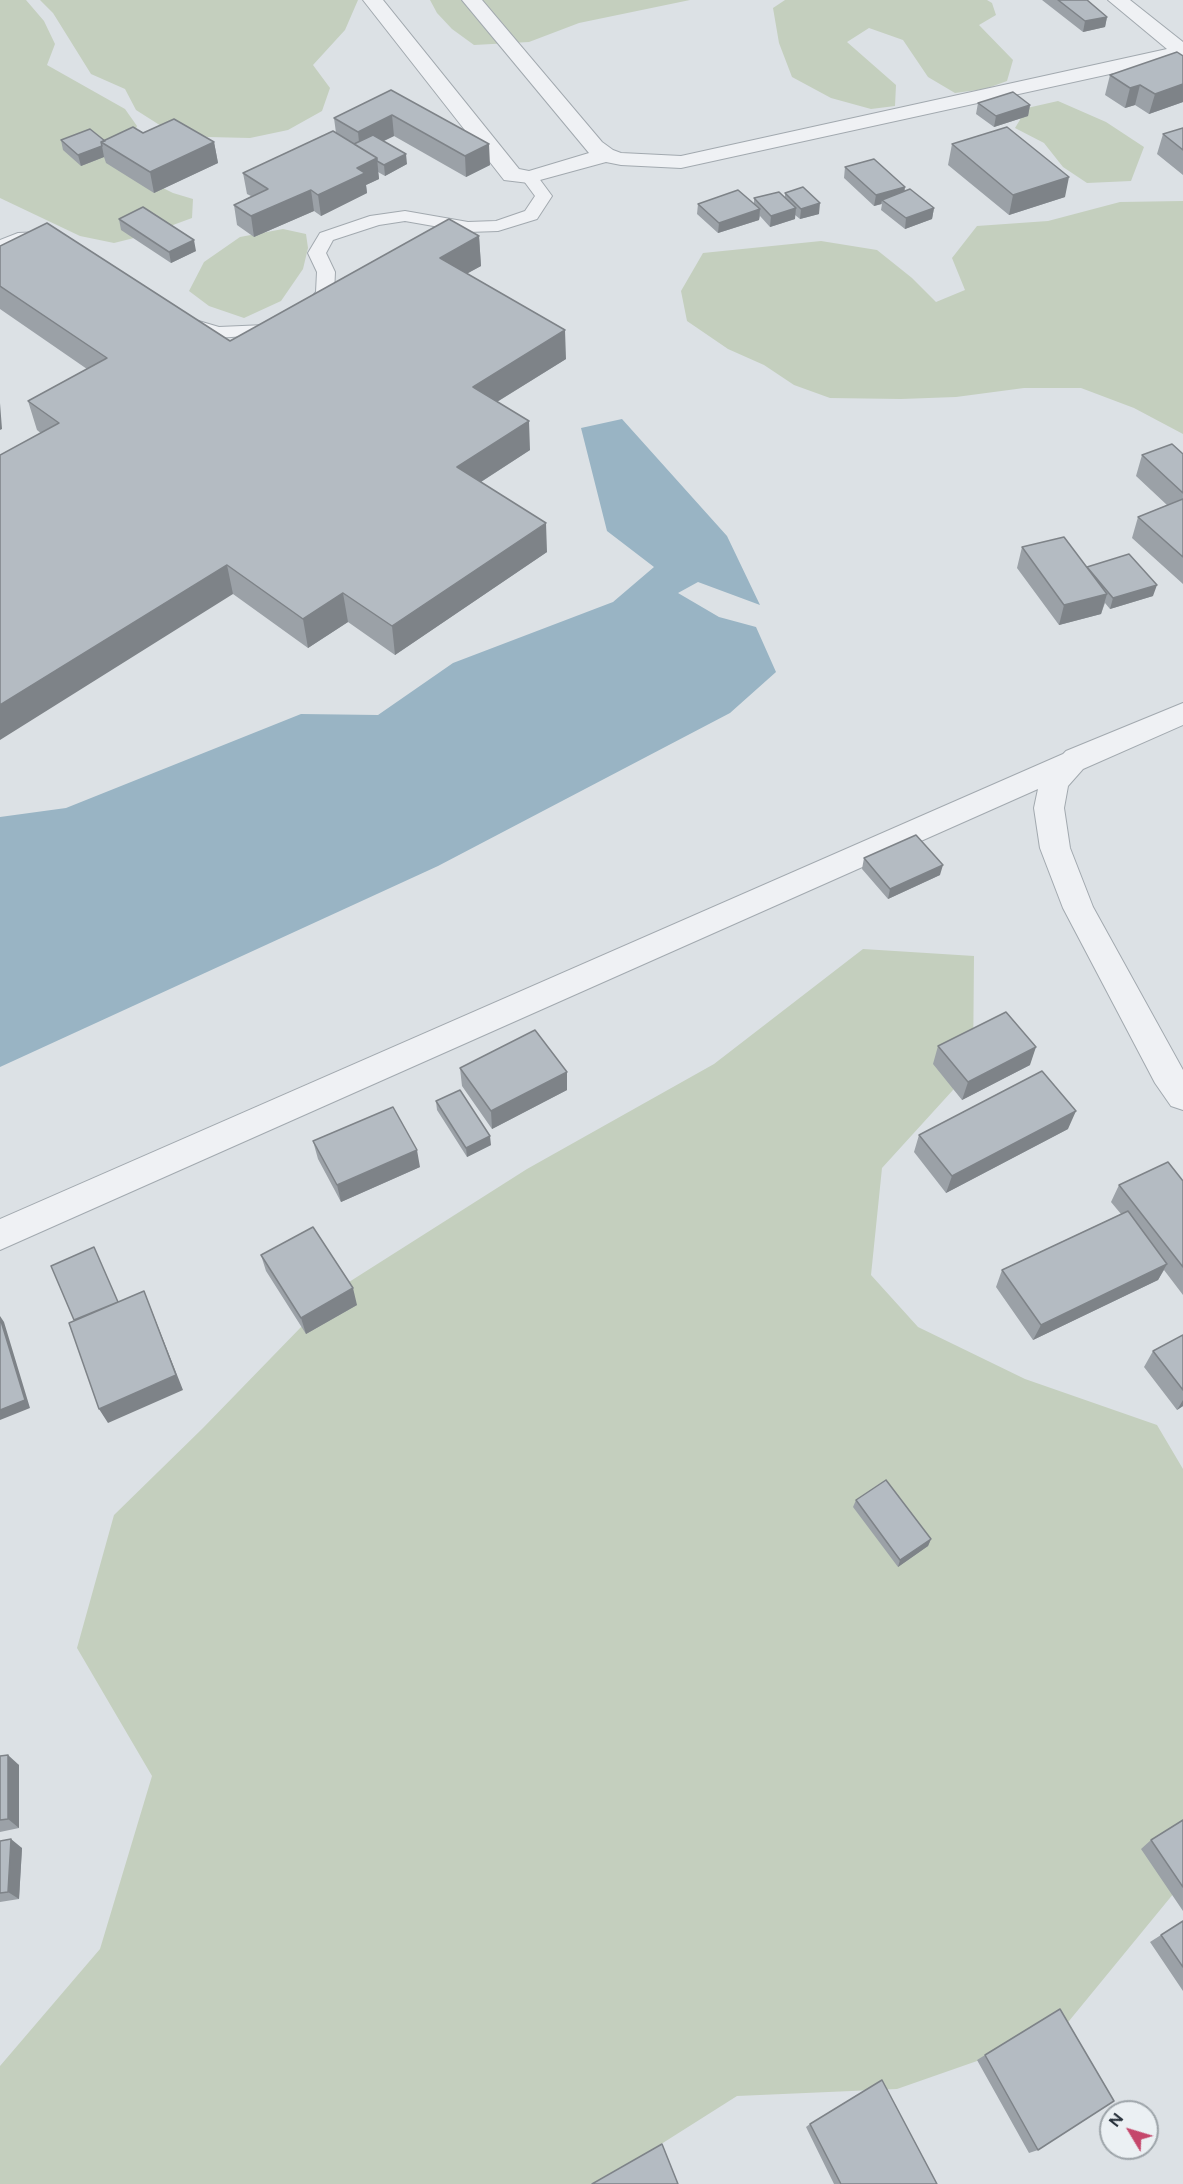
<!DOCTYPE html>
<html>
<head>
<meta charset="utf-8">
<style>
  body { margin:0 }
  #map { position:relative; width:1183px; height:2184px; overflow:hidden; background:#dce1e5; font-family:Figtree,sans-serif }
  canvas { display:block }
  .north { position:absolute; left:1099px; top:2100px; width:60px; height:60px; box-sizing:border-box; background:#ebf0f3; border:2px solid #9da4a9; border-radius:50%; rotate:308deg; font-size:16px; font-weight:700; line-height:24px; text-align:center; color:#27313b }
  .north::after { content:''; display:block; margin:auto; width:21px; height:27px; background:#c5476b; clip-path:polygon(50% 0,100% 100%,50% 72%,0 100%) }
</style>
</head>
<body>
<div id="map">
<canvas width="1183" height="2184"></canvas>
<div class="north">N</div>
</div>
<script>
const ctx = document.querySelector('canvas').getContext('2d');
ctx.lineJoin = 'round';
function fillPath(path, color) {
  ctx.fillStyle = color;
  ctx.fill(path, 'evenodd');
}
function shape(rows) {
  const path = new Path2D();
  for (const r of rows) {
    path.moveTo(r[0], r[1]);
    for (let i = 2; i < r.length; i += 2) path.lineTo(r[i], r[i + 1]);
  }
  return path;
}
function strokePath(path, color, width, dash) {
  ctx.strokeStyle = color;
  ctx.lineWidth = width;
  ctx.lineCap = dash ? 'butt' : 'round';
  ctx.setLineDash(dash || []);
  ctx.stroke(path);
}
const green = shape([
  [0,0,26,0,44,21,55,44,47,65,125,109,137,126,131,142,147,180,173,193,193,199,192,218,146,235,114,243,80,236,0,198],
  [40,0,358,0,345,30,313,65,330,88,322,111,288,130,250,138,208,137,169,131,136,110,125,89,91,74,53,13],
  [430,0,690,0,579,23,529,42,474,45,452,29,437,13],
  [785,0,987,0,992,3,996,15,979,25,1013,60,1007,81,985,89,955,93,928,77,903,40,869,28,847,42,896,85,895,106,871,109,831,98,792,77,779,43,773,8],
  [1058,101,1106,122,1144,147,1131,181,1087,183,1063,167,1044,143,1015,128,1027,108],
  [1183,201,1183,434,1134,408,1081,388,1024,388,956,397,901,399,830,398,794,385,764,365,728,349,687,321,681,291,703,253,821,241,877,250,912,278,936,302,965,290,952,258,977,226,1048,221,1120,202],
  [283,229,306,234,308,248,303,269,281,301,244,318,209,306,189,291,204,262,240,237],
  [863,949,974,956,973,1068,882,1168,871,1275,918,1327,1025,1379,1157,1425,1183,1469,1183,1882,1060,2032,897,2089,737,2096,598,2184,0,2184,0,2066,100,1949,152,1776,77,1648,114,1515,203,1428,338,1289,527,1169,714,1064]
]);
const water = shape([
  [622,419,727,536,760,605,698,582,678,593,719,617,756,627,776,672,730,713,438,866,0,1067,0,817,66,808,301,714,378,715,453,663,613,602,654,567,607,531,581,428]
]);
const lane = shape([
  [529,172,535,173,552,196,537,219,498,231,468,232,405,221,379,225,333,240,326,253,335,272,334,293,313,317,274,334,217,338,179,326,176,322,179,318,185,317,219,327,265,325,301,309,316,292,317,272,308,253,320,233,370,216,405,211,468,222,496,221,525,211,535,196,521,177,529,172],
  [40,232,46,233,49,237,46,241,21,243,0,251,0,240,18,233,40,232]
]);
const street = shape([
  [363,0,383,0,519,169,529,171,589,153,462,0,482,0,602,142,613,150,621,153,681,156,1167,49,1108,0,1130,0,1183,42,1183,58,681,168,621,165,606,162,529,183,504,180,363,0],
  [1183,703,1183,725,1083,769,1068,786,1064,808,1070,848,1093,907,1183,1070,1183,1110,1171,1106,1155,1083,1063,908,1040,848,1034,808,1038,789,0,1250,0,1219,1063,754,1066,751,1183,703]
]);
const wall = shape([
  [1042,0,1087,0,1107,17,1105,27,1083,32],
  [1183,56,1183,102,1149,114,1135,105,1125,108,1105,95,1110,75],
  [391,90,490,165,466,177,394,136,384,141,407,164,385,176,378,172,379,179,366,185,367,193,321,216,314,211,254,237,237,225,234,205,251,196,247,194,243,173,336,133,334,118],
  [978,103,1030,105,1028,116,994,127,976,114],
  [1183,128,1183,175,1157,154,1163,134],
  [143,133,214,142,218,163,154,193,106,163,104,157,81,166,63,150,61,140,105,141],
  [952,144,1065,197,1009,215,948,165],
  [845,167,905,191,934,208,932,219,905,229,881,210,882,204,874,206,844,178],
  [785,193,819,214,800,219,795,215,795,219,770,227,760,216,759,220,718,233,697,214,698,204,754,203,754,198,785,197],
  [119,219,196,251,171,263,121,230],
  [479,236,481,266,467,273,566,359,497,402,530,450,481,482,547,552,395,655,348,622,308,648,233,594,37,430,28,401,87,369,0,309,0,246,230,341],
  [1183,454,1183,584,1132,538,1138,517,1167,505,1136,476,1142,455],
  [1022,547,1087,567,1153,596,1110,609,1105,603,1101,614,1059,625,1017,568],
  [864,858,940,875,888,899,862,869],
  [938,1046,1030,1065,962,1100,933,1064],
  [460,1068,567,1090,492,1129,462,1086],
  [436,1101,491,1145,467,1157,437,1110],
  [1068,1129,946,1193,914,1152,919,1135],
  [313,1141,420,1167,341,1202,318,1159],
  [1183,1181,1183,1295,1164,1270,1158,1280,1033,1340,996,1287,1002,1270,1121,1214,1111,1202,1119,1185],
  [261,1255,357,1305,306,1334,266,1271],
  [1183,1335,1183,1406,1177,1410,1144,1367,1153,1351],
  [856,1500,931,1539,928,1546,898,1567,853,1507],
  [0,1756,19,1765,19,1828,0,1832],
  [1183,1820,1183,1911,1141,1849,1151,1840],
  [0,1841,22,1848,19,1899,0,1902],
  [1183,1921,1183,1991,1150,1942],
  [1060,2009,1038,2150,1029,2153,977,2060],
  [810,2124,937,2184,834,2184,806,2127]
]);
const shadedWall = shape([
  [1107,17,1105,27,1083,32,1085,21],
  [1183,74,1183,102,1149,114,1155,94],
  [1140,85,1135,105,1125,108,1130,88],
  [1030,105,1028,116,994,127,996,116],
  [392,115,394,136,360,152,358,132],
  [214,142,218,163,154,193,150,172],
  [489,144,490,165,466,177,465,156],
  [102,146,104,157,81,166,78,155],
  [406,154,407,164,385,176,384,165],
  [377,158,379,179,366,185,367,193,321,216,318,195,357,168],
  [1069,177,1065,197,1009,215,1013,195],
  [905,187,904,197,882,200,881,204,874,206,876,195],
  [311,190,314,211,254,237,251,216],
  [820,203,819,214,800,219,801,209],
  [796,208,795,219,770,227,771,216],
  [934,208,932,219,905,229,906,218],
  [760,209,759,220,718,233,719,223],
  [479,236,481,266,443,287,440,258],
  [194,240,196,251,171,263,169,252],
  [565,330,566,359,474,416,473,387],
  [0,403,2,429,0,430],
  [529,421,530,450,459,496,457,467],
  [546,523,547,552,395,655,392,626],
  [227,565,233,594,0,740,0,705],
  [1157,585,1153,596,1110,609,1113,598],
  [343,593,348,622,308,648,303,619],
  [1107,594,1101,614,1059,625,1064,605],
  [943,865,940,875,888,899,890,889],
  [1036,1047,1030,1065,962,1100,968,1082],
  [567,1072,567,1090,492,1129,491,1111],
  [1076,1111,1068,1129,946,1193,952,1176],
  [490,1136,491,1145,467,1157,466,1148],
  [417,1150,420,1167,341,1202,337,1185],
  [1167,1264,1158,1280,1033,1340,1041,1325],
  [353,1288,357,1305,306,1334,301,1318],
  [144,1291,183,1390,108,1423,99,1409],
  [0,1316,4,1322,30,1408,0,1420],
  [1183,1400,1183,1406,1177,1410],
  [931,1539,928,1546,898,1567,900,1560],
  [8,1755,19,1765,19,1828,8,1819],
  [11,1839,22,1848,19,1899,8,1892]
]);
const building = shape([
  [1058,0,1087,0,1107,17,1085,21,1058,0],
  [1177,52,1183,56,1183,84,1155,94,1140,85,1130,88,1110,75,1177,52],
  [391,90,489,144,465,156,392,115,358,132,334,118,391,90],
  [1013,92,1030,105,996,116,978,103,1013,92],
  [174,119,214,142,150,172,101,142,133,127,143,133,174,119],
  [1007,127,1069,177,1013,195,952,144,1007,127],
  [1183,128,1183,150,1163,134,1183,128],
  [90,129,105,141,101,142,102,146,78,155,61,140,90,129],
  [333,131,377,158,357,168,365,173,318,195,311,190,251,216,234,205,268,189,243,173,333,131],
  [373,135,406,154,384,165,377,161,377,158,354,144,373,135],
  [874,159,905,187,876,195,845,167,874,159],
  [803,187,820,203,801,209,785,193,803,187],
  [910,189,934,208,906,218,882,200,910,189],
  [738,190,760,209,719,223,698,204,738,190],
  [779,192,796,208,771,216,754,198,779,192],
  [143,207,194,240,169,252,119,219,143,207],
  [449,219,479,236,440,258,565,330,473,387,529,421,457,467,546,523,392,626,343,593,303,619,227,565,0,705,0,455,59,423,28,401,107,358,0,286,0,246,47,223,230,341,449,219],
  [1172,444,1183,454,1183,493,1142,455,1172,444],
  [1183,499,1183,557,1138,517,1183,499],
  [1064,537,1107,594,1064,605,1022,547,1064,537],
  [1129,554,1157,585,1113,598,1087,567,1129,554],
  [916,835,943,865,890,889,864,858,916,835],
  [1006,1012,1036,1047,968,1082,938,1046,1006,1012],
  [535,1030,567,1072,491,1111,460,1068,535,1030],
  [1042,1071,1076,1111,952,1176,919,1135,1042,1071],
  [460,1090,490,1136,466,1148,436,1101,460,1090],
  [393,1107,417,1150,337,1185,313,1141,393,1107],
  [1168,1162,1183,1181,1183,1267,1119,1185,1168,1162],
  [1128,1211,1167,1264,1041,1325,1002,1270,1128,1211],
  [313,1227,353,1288,301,1318,261,1255,313,1227],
  [94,1247,118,1302,74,1320,51,1266,94,1247],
  [144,1291,176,1375,99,1409,69,1323,144,1291],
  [0,1318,25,1400,0,1410,0,1318],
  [1183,1335,1183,1390,1153,1351,1183,1335],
  [886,1480,931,1539,900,1560,856,1500,886,1480],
  [8,1755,8,1819,0,1820,0,1756,8,1755],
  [1183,1820,1183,1887,1151,1840,1183,1820],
  [11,1839,8,1892,0,1893,0,1841,11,1839],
  [1183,1921,1183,1967,1161,1935,1183,1921],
  [1060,2009,1114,2101,1038,2150,985,2055,1060,2009],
  [882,2080,937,2184,841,2184,810,2124,882,2080],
  [662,2144,678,2184,592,2184,662,2144]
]);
fillPath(green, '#c4cfbe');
fillPath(water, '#99b4c4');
strokePath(lane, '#a2a9af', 2);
strokePath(street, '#a2a9af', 2);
fillPath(lane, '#eff1f4');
fillPath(street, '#eff1f4');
fillPath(wall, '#9ba1a7');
fillPath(shadedWall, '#7e8388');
fillPath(building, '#b4bbc2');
strokePath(building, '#7e8388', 1.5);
</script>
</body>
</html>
